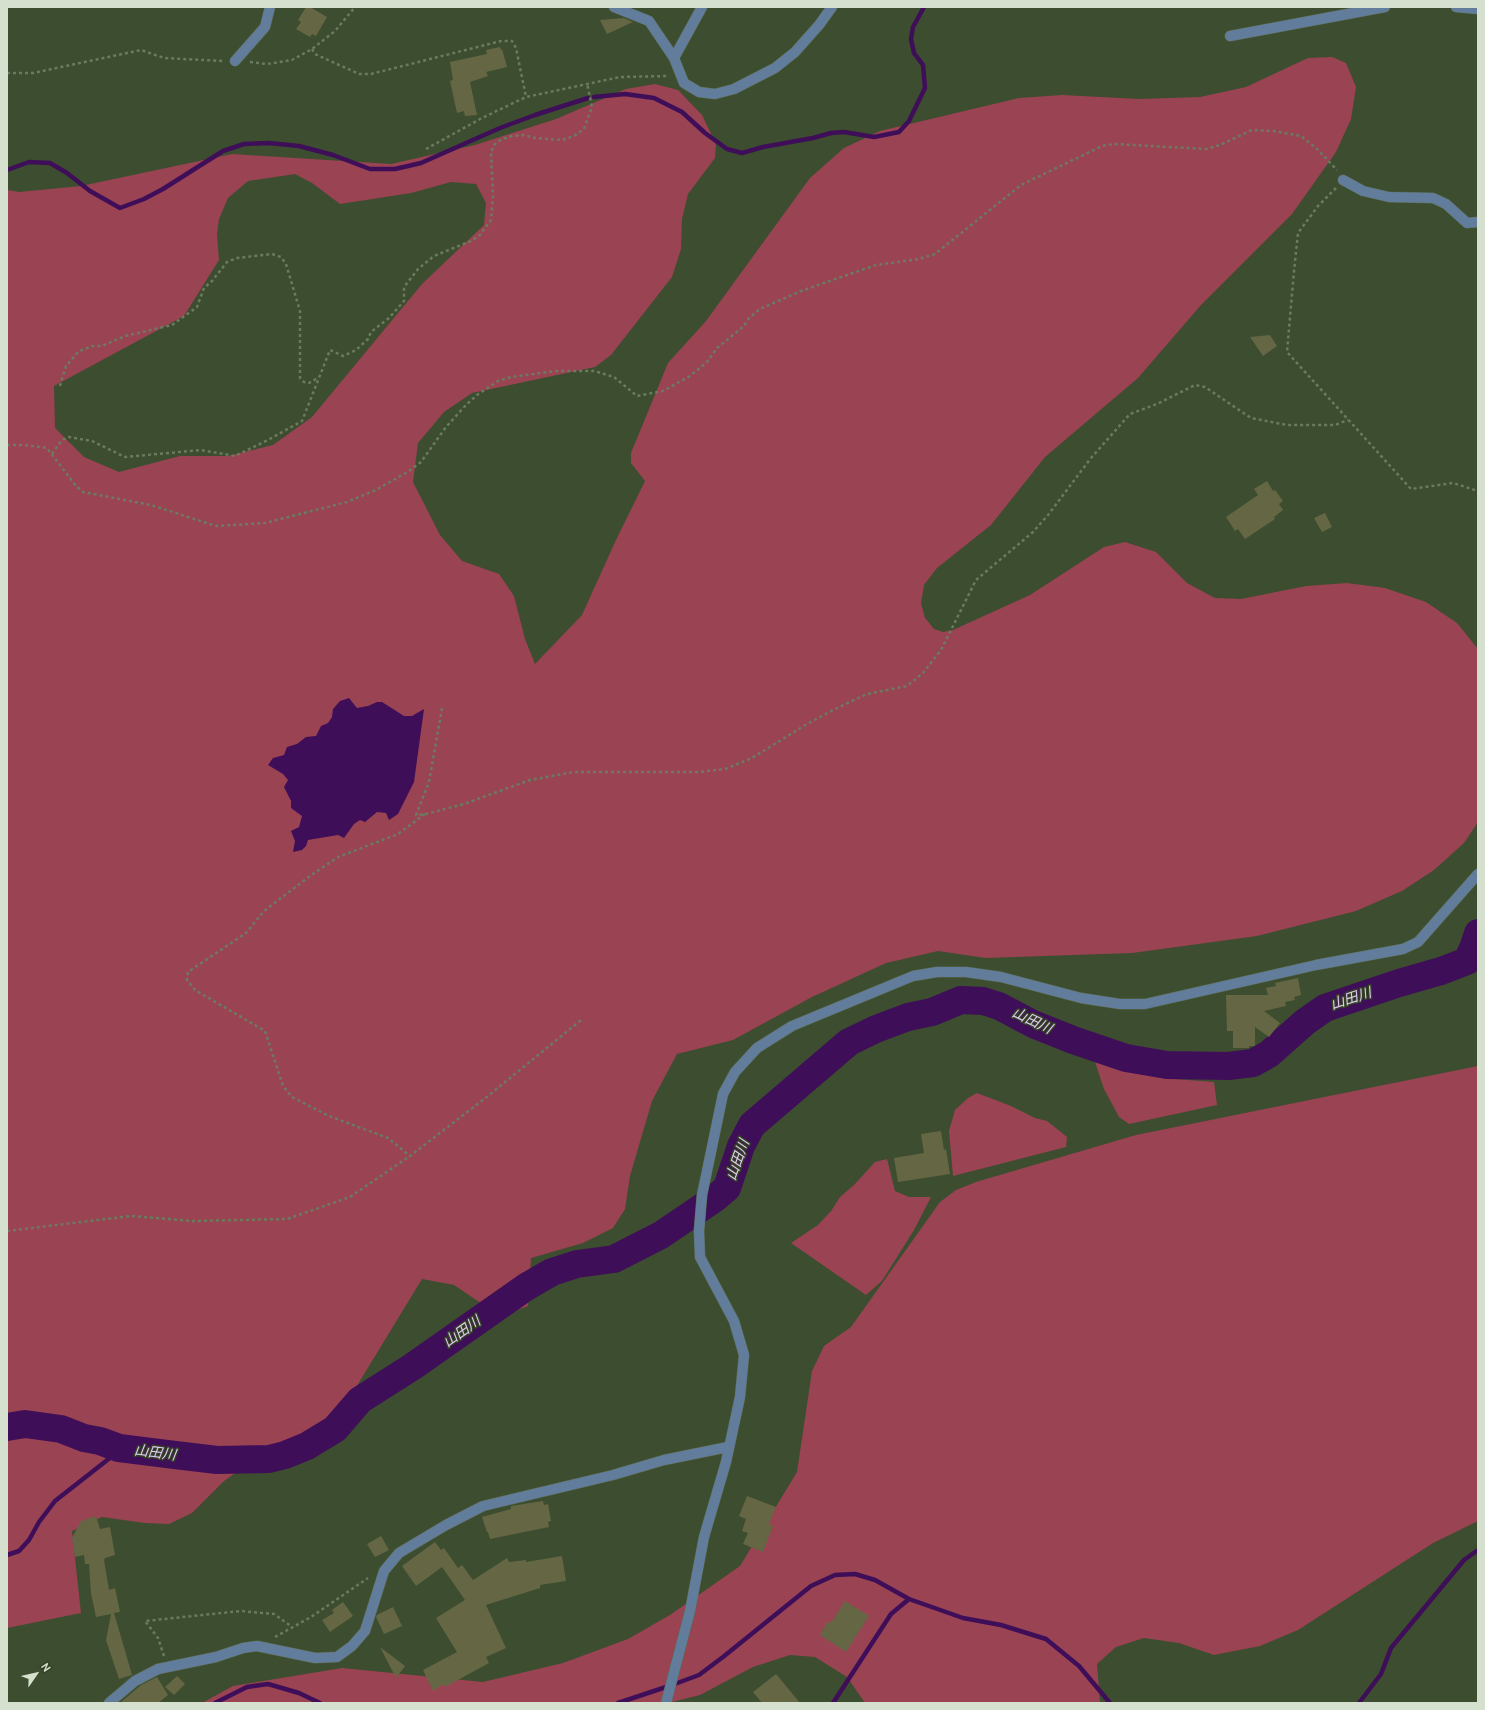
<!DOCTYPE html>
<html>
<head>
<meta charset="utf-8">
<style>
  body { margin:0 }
  #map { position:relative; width:1485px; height:1710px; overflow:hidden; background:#3d4d2f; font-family:Cabin,sans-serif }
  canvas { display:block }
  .frame { position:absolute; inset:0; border:8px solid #d6e0ce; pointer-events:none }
  .north { position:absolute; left:16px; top:1654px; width:40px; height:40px; -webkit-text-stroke:3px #334225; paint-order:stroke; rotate:56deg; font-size:11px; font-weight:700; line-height:16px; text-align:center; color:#d6e0ce }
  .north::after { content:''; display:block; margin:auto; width:14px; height:18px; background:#d6e0ce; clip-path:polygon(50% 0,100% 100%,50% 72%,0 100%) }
</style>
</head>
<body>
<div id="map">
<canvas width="1485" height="1710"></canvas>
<div class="frame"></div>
<div class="north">N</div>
</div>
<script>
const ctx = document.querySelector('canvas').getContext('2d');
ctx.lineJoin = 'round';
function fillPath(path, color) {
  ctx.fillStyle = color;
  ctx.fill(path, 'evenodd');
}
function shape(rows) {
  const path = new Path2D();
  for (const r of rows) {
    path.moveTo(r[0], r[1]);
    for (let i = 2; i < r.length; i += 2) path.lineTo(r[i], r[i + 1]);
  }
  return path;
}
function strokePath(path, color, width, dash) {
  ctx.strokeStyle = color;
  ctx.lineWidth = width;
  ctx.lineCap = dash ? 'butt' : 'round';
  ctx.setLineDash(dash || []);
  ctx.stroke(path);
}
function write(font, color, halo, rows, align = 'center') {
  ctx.font = font + ' Cabin,"Noto Sans JP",sans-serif';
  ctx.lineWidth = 3;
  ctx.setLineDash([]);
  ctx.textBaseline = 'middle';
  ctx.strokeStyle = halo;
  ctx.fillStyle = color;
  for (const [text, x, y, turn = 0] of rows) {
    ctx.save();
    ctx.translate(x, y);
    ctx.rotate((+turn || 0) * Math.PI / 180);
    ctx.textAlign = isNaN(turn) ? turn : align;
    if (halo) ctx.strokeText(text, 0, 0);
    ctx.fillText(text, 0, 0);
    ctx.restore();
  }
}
const green = shape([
  [1332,57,1346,63,1356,87,1351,119,1336,152,1292,214,1201,305,1138,378,1045,457,991,525,937,568,924,585,921,603,925,618,934,629,943,632,953,630,1030,595,1104,547,1125,542,1156,552,1187,583,1215,598,1241,599,1306,586,1347,583,1385,588,1426,602,1457,623,1478,649,1478,822,1464,843,1434,870,1402,891,1356,911,1257,936,1132,953,986,958,938,951,886,963,812,997,733,1040,677,1054,652,1101,630,1176,625,1209,613,1228,583,1243,531,1258,528,1306,500,1316,454,1285,422,1279,330,1430,311,1448,295,1452,268,1450,224,1481,192,1513,169,1524,145,1523,102,1517,72,1531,81,1613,7,1628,7,190,19,192,81,186,232,154,391,164,475,145,556,119,626,89,655,84,678,90,702,115,716,144,715,158,688,194,682,219,681,249,672,277,611,355,595,367,472,393,444,412,418,443,413,482,440,535,462,561,499,574,514,596,525,639,535,664,582,615,616,540,645,481,631,463,631,453,668,363,706,321,810,178,844,148,880,131,1019,98,1062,95,1139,99,1200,97,1246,87,1308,58],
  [295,174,312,183,340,204,411,193,451,182,476,184,486,203,484,225,422,284,312,417,273,445,228,456,180,456,119,472,84,457,55,428,54,386,184,316,219,260,217,234,219,219,228,198,248,181],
  [1095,1062,1175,1079,1214,1082,1217,1105,1129,1124,1119,1117,1104,1089],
  [1478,1066,1478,1521,1433,1543,1298,1630,1260,1646,1214,1655,1179,1643,1144,1638,1116,1647,1097,1664,1100,1703,865,1703,847,1677,815,1657,790,1655,753,1667,700,1695,668,1703,202,1703,233,1686,342,1668,483,1682,563,1663,628,1639,670,1615,740,1566,797,1472,812,1371,824,1346,851,1327,940,1202,956,1190,976,1182,1136,1135],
  [977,1093,1011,1106,1035,1118,1047,1121,1067,1137,1066,1147,953,1176,949,1131,955,1110,968,1098],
  [887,1159,895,1191,909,1197,931,1197,914,1230,882,1281,866,1295,791,1243,818,1225,831,1211,840,1197,854,1185,875,1162]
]);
const water = shape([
  [349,698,357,708,368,706,377,702,382,702,404,716,412,716,424,709,414,782,398,814,389,820,386,813,377,812,365,822,360,820,354,824,344,838,338,835,308,840,306,846,302,850,293,852,295,841,291,831,299,827,302,816,291,808,291,801,284,787,288,780,283,774,268,765,273,758,284,755,287,747,297,744,306,737,316,736,321,726,328,723,332,717,333,709,340,701]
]);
const stream = shape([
  [594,97,625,94,654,98,682,112,705,133,727,149,742,153,763,147,813,138,831,133,844,132,874,137,899,132,909,121,925,88,923,65,914,53,911,39,913,27,924,7],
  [7,170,29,162,50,163,67,173,90,191,120,208,144,199,163,189,223,151,244,144,269,143,299,146,333,155,370,169,395,169,421,163,500,128,535,115,588,98],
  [7,1555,19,1551,29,1540,39,1522,55,1501,120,1450],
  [215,1703,247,1687,268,1684,299,1693,320,1703],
  [618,1703,672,1685,699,1675,723,1657,811,1586,835,1575,855,1574,875,1580,909,1599,963,1618,1001,1625,1046,1639,1079,1666,1110,1703],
  [833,1703,891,1614,909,1599],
  [1359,1703,1381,1674,1391,1648,1464,1560,1478,1550]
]);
const river = shape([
  [7,1427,25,1424,61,1429,84,1438,100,1441,119,1448,175,1455,217,1460,269,1459,285,1455,307,1446,335,1429,360,1400,412,1367,526,1287,552,1272,577,1264,614,1259,661,1235,714,1199,727,1188,741,1146,752,1125,849,1042,876,1029,908,1017,932,1012,961,1000,983,1001,999,1006,1033,1024,1073,1040,1126,1058,1167,1065,1228,1066,1253,1063,1269,1054,1305,1022,1325,1008,1399,983,1441,971,1467,961,1474,946,1478,933]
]);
const building = shape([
  [306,7,310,7,327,17,316,36,312,34,310,37,296,29,301,22,298,20],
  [624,18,633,22,607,34,600,20],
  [500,47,501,50,502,49,507,67,486,72,488,76,470,82,477,115,465,116,464,111,457,113,450,81,453,80,450,62,487,54,486,50],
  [1270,335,1277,346,1263,356,1250,337],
  [1267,481,1273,491,1275,490,1283,501,1279,504,1283,510,1274,517,1275,519,1245,539,1238,529,1235,531,1226,517,1258,495,1254,489],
  [1325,513,1332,527,1322,532,1314,518],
  [1298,978,1301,995,1294,997,1295,1000,1285,1002,1286,1006,1264,1011,1280,1023,1269,1037,1255,1027,1255,1046,1249,1046,1249,1048,1233,1048,1233,1031,1227,1031,1226,995,1268,995,1266,988,1276,986,1275,983],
  [941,1131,944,1150,946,1149,950,1174,898,1182,894,1158,924,1153,921,1134],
  [747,1496,776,1507,769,1524,773,1526,763,1552,743,1544,748,1533,742,1531,746,1519,739,1516],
  [543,1501,544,1505,548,1504,551,1521,548,1522,549,1527,490,1539,488,1532,487,1532,482,1517,511,1509,511,1506],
  [96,1516,100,1529,110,1527,115,1555,105,1558,104,1560,109,1590,115,1588,120,1612,114,1613,132,1675,119,1679,106,1640,111,1614,96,1617,91,1593,89,1564,85,1564,84,1555,75,1557,72,1538,81,1521],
  [381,1536,389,1550,375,1557,367,1544],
  [435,1542,441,1550,444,1548,458,1568,462,1565,473,1580,507,1558,509,1562,526,1560,526,1562,562,1556,566,1581,540,1585,540,1588,486,1605,506,1648,486,1657,489,1663,445,1687,443,1684,433,1691,423,1670,457,1652,436,1618,465,1600,442,1567,416,1586,402,1566],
  [845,1601,869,1616,846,1652,820,1635,828,1621,831,1623],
  [343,1602,353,1616,330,1632,322,1620,334,1613,332,1610],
  [393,1607,402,1626,384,1634,376,1617,377,1615],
  [380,1647,405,1666,396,1678],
  [776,1674,800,1703,762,1703,753,1692],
  [177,1676,185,1684,174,1695,165,1687],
  [157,1677,168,1695,158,1703,120,1703,141,1685]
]);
const path = shape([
  [312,49,315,54,359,74,371,74,501,41,512,41,516,48,526,97],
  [250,62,267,64,292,60,312,49,335,31,355,7],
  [7,73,33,73,141,50,164,58,223,61],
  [426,149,482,118,526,97,620,77,669,76],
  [1336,188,1318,206,1298,233,1294,271,1287,352,1411,489,1453,483,1478,491],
  [60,386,66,366,79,351,93,346,102,346,125,336,172,325,197,307,204,288,212,281,227,262,237,258,272,254,281,257,286,264,300,311,300,378,304,382,309,383,316,379,318,379],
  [7,445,24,445,47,448,76,486,83,492,151,505,216,526,265,523,347,502,376,490,409,471,421,462,446,427,466,405,477,395,498,381,511,377,556,371,594,371,614,377,637,396,663,391,690,376,707,362,717,348,744,326,749,318,760,309,801,291,876,265,919,259,935,254,1021,185,1102,146,1114,144,1206,149,1220,145,1252,130,1274,131,1301,136,1317,149,1337,170],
  [52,454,62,440,69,437,92,441,125,457,201,450,235,456,268,440,302,421,330,350,343,356,356,350,368,339,371,332,389,318,404,301,404,287,418,269,434,256,471,241,480,235,491,220,493,197,491,152,494,145,502,139,512,136,524,135,535,138,562,140,574,136,584,129,592,107,587,83],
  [442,708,429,782,416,815,426,814,464,804,530,780,574,772,699,772,725,769,752,758,807,724,835,709,867,694,907,686,923,673,941,650,976,580,1033,532,1048,515,1091,458,1130,414,1157,404,1195,385,1205,387,1251,418,1287,425,1335,425,1348,420],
  [425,814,398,834,338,857,310,876,264,911,246,933,188,972,187,980,195,990,265,1031,283,1086,292,1097,329,1116,388,1138,410,1156,488,1096,581,1020],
  [7,1231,131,1216,193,1221,287,1219,350,1197,410,1156],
  [275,1637,311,1617,368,1578],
  [164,1656,158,1638,145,1621,241,1611,274,1614,292,1627]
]);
const minor = shape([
  [614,7,649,21,674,58,684,83,699,92,715,94,734,89,775,68,795,52,819,25,832,7],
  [1456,7,1478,9],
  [1230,36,1385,7],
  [674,58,702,7],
  [235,61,265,27,270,7],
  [1343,180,1363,191,1389,197,1433,198,1446,204,1467,223,1478,222],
  [109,1703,135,1681,158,1669,216,1657,243,1648,257,1646,315,1658,337,1657,352,1646,365,1631,384,1571,399,1553,446,1525,483,1506,613,1475,664,1460,728,1447],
  [666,1703,690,1611,704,1537,726,1462,740,1397,744,1355,734,1321,700,1257,699,1231,702,1195,723,1094,735,1072,757,1048,792,1026,913,976,937,972,966,972,1001,977,1081,998,1120,1004,1145,1004,1316,965,1403,949,1418,942,1478,874]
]);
const waterNames = [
  ["山田川",1351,999,-18],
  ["山田川",1032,1021,25],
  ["山田川",738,1160,-70],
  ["山田川",462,1332,-35],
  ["山田川",155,1453,7]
];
fillPath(green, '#9a4353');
fillPath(water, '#3f0e59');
strokePath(stream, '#3f0e59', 4.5);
strokePath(river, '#3f0e59', 28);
fillPath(building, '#656744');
strokePath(minor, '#5c6a4f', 11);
strokePath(path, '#6c7a60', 2.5, [3, 3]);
strokePath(minor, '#617d9b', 10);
write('italic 14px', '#e4cbf5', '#334225', waterNames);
</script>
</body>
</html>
